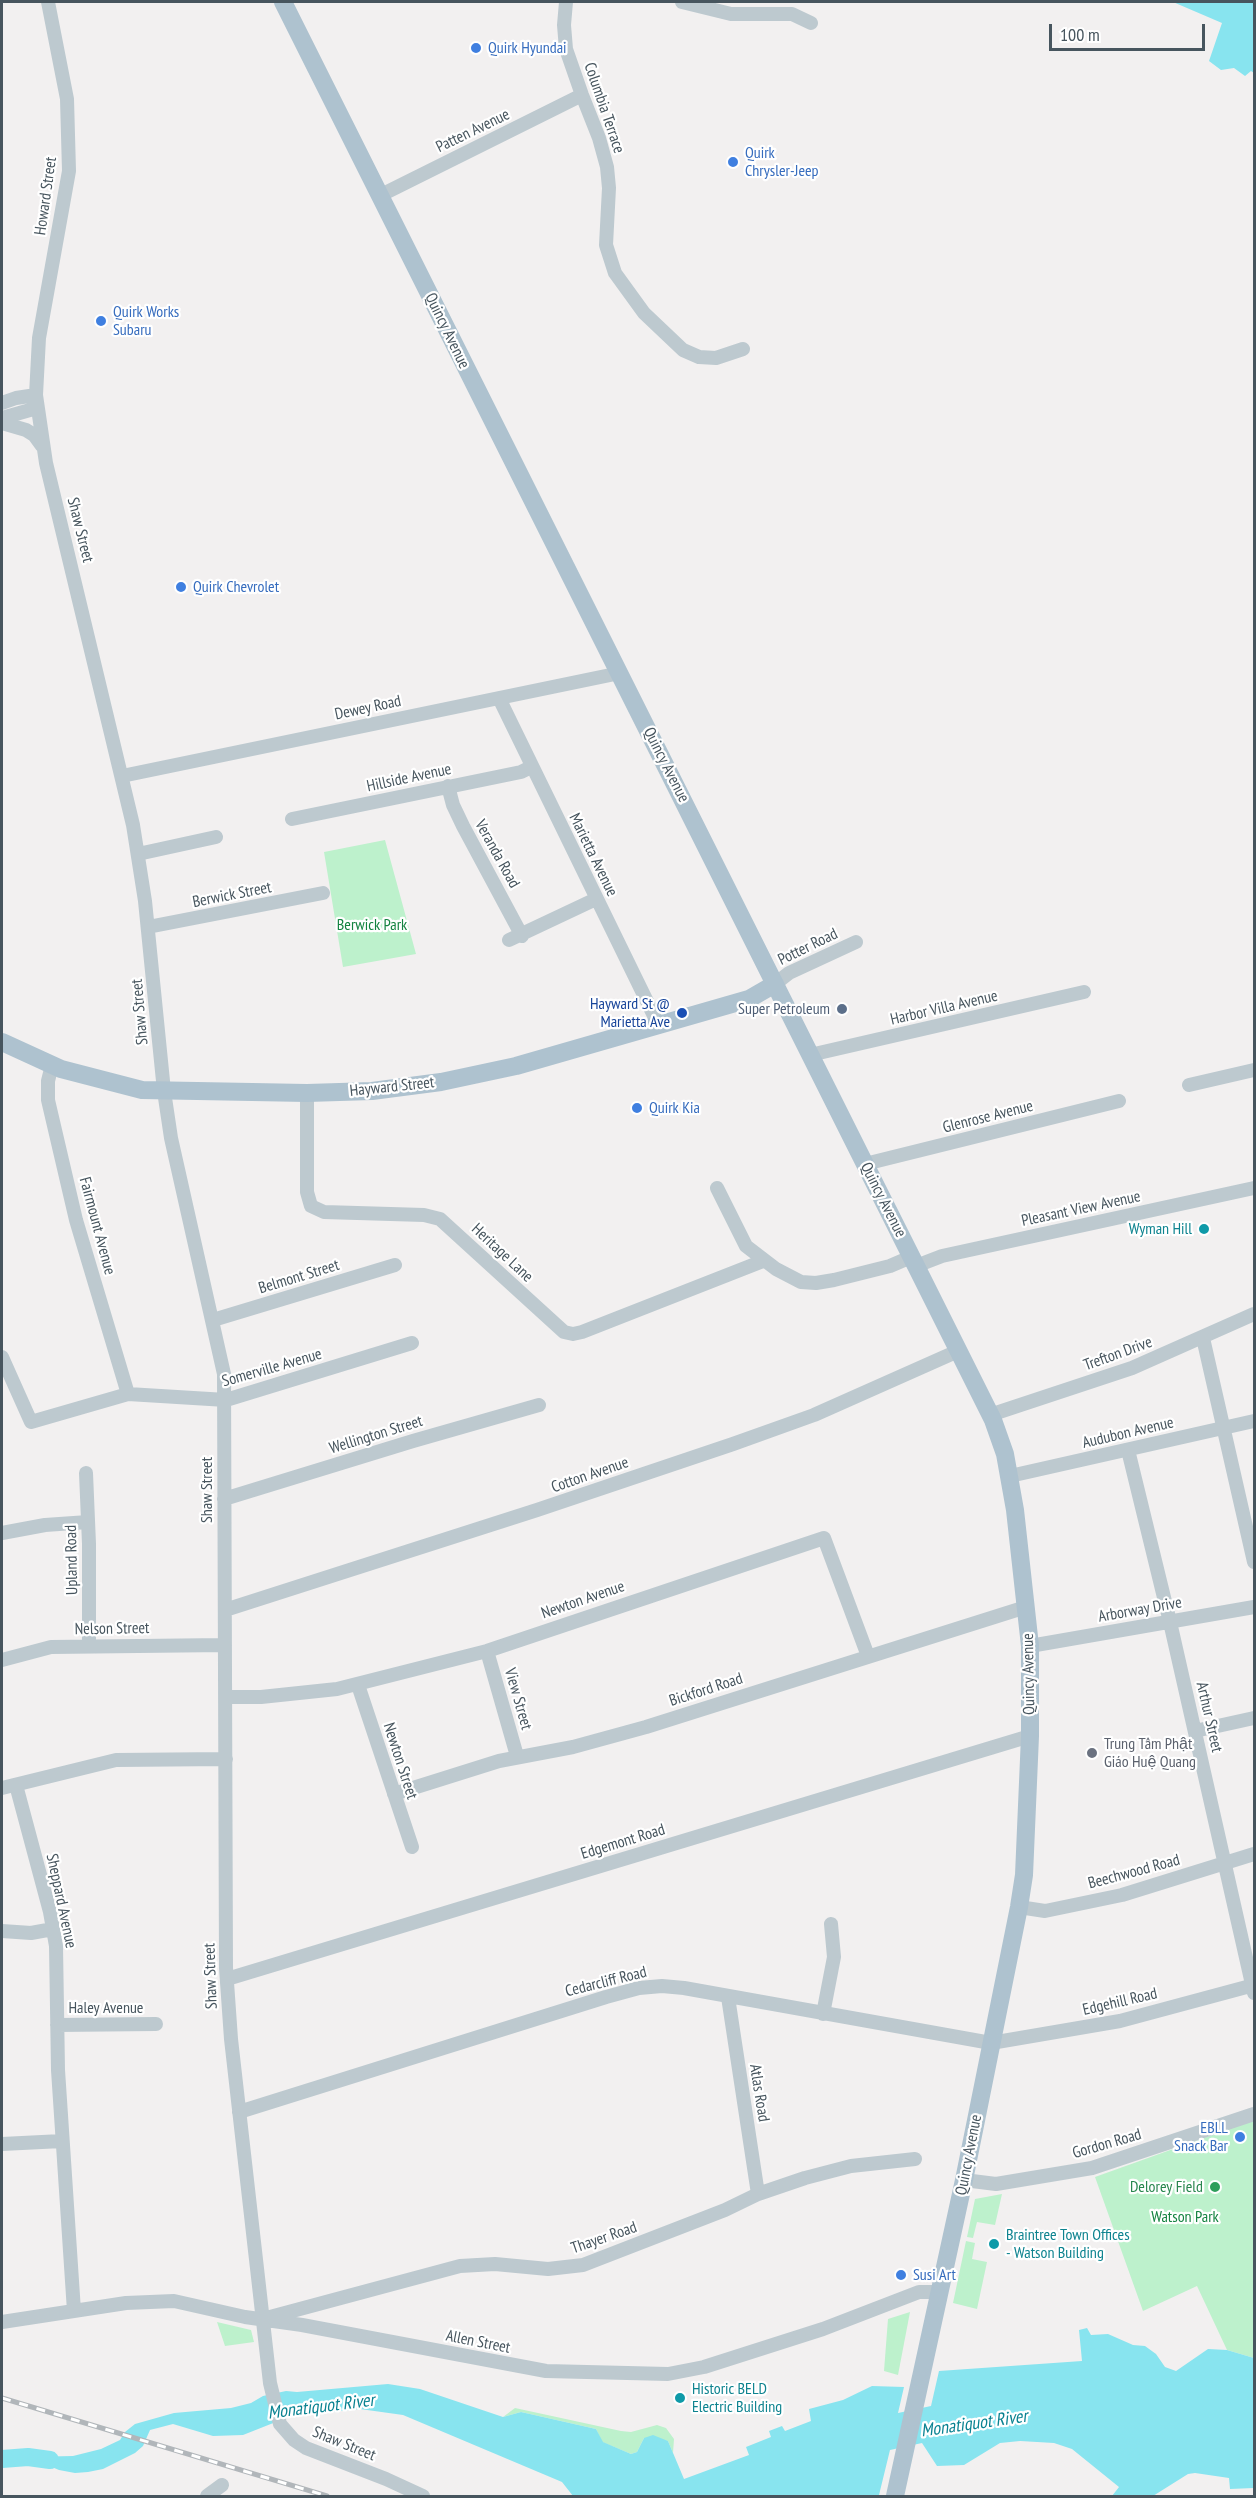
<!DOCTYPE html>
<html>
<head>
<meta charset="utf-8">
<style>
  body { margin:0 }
  #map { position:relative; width:1256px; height:2498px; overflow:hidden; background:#f2f0f0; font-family:"PT Sans Narrow",sans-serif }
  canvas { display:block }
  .frame { position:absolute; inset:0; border:3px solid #47555e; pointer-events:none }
  .scale { position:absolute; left:1049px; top:24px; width:156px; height:27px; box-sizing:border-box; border:3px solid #47555e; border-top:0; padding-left:8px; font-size:18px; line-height:21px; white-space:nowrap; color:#47555e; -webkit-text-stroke:4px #fff; paint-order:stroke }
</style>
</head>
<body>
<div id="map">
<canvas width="1256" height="2498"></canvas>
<div class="frame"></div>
<div class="scale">100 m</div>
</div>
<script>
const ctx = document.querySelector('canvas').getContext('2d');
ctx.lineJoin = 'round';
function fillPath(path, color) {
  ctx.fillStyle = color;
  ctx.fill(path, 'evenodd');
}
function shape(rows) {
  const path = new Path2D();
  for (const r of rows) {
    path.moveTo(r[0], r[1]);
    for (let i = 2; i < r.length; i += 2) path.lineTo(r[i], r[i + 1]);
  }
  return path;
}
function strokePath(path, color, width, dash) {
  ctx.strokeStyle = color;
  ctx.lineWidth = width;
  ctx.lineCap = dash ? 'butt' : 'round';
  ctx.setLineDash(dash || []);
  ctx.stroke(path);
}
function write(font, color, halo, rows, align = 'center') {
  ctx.font = font + ' "PT Sans Narrow",sans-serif';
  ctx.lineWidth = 4.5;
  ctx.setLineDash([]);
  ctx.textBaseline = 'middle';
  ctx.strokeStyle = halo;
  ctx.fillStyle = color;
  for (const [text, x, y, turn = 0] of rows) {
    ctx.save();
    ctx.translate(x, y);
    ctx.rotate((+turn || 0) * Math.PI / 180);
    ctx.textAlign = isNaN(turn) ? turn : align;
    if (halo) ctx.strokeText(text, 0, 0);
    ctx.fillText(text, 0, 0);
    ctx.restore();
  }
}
const green = shape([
  [385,840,416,954,343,967,324,852],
  [1254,2120,1254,2358,1227,2350,1197,2286,1143,2311,1095,2177],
  [1002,2194,995,2225,977,2222,973,2238,967,2237,975,2199],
  [966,2241,975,2243,972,2259,987,2262,977,2309,953,2303],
  [910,2312,898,2375,884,2371,888,2319],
  [217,2322,251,2330,254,2342,225,2346],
  [515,2408,621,2431,631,2432,657,2425,666,2428,674,2439,673,2453,668,2441,644,2438,637,2452,631,2454,602,2442,596,2429,521,2412,503,2417]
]);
const water = shape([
  [1173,2,1254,2,1254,73,1251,71,1245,76,1234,68,1221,70,1209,61,1222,23],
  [1087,2328,1091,2335,1108,2334,1133,2345,1145,2346,1156,2354,1165,2367,1176,2371,1208,2349,1227,2350,1254,2358,1254,2488,1230,2489,1229,2478,1195,2473,1188,2474,1153,2496,1112,2496,1119,2487,1072,2449,1054,2443,1020,2441,1000,2443,964,2465,937,2466,922,2443,890,2450,879,2495,876,2496,573,2496,562,2482,403,2415,360,2409,291,2416,243,2435,213,2436,173,2424,150,2430,143,2446,135,2453,103,2469,88,2472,75,2473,59,2470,28,2457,73,2456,101,2449,120,2440,125,2432,135,2424,174,2413,231,2408,251,2403,263,2396,286,2391,297,2392,388,2384,420,2389,503,2417,521,2412,596,2429,603,2442,631,2454,637,2452,644,2438,653,2435,668,2441,684,2479,749,2455,746,2447,771,2437,769,2431,782,2426,785,2431,811,2421,809,2409,843,2400,872,2386,904,2387,898,2413,931,2406,939,2371,1082,2361,1079,2330]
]);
const river = shape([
  [2,2459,28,2457,50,2460]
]);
const minor = shape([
  [48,2,67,99,69,171,39,338,36,395,46,463,133,825,145,901,164,1091,171,1138,224,1374,226,1968,231,2039,270,2383,280,2424,294,2440,306,2448,386,2479,423,2496],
  [566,2,564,25,566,49,582,95,599,138,607,167,609,188,606,245,615,273,644,313,683,350,699,357,716,358,743,349],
  [682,2,731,14,792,14,811,23],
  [379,196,582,95],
  [2,403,16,398,36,395],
  [2,418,37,408],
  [2,423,26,430,34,435,42,446],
  [499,698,659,1026],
  [122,776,620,673],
  [448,786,453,805,463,826,522,936],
  [292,819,521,772,531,767],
  [138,854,216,837],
  [148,927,323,893],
  [509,940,596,899],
  [775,984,789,973,856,942],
  [810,1055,1084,992],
  [52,1065,48,1081,48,1100,76,1220,128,1394],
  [1189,1085,1254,1070],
  [307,1093,307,1192,311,1206,324,1212,424,1215,440,1219,564,1332,573,1334,582,1332,763,1261],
  [865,1164,1119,1101],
  [717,1188,746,1246,776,1269,801,1282,816,1283,834,1280,890,1266,911,1257],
  [916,1266,942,1256,1254,1188],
  [213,1320,395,1265],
  [1203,1338,1254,1562],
  [2,1357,31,1422,128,1394,226,1400,412,1343],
  [990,1415,1132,1368,1254,1314],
  [1128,1450,1170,1622,1254,1993],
  [86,1473,89,1544,89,1646],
  [1010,1476,1254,1421],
  [224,1499,413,1441,539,1405],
  [2,1533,45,1525,88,1522],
  [225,1610,537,1510,733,1444,814,1415,958,1351],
  [1030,1646,1254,1607],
  [487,1651,517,1756],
  [2,1660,51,1647,225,1645],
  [358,1685,412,1847],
  [226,1697,261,1697,337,1689,487,1651,824,1538,868,1656],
  [1195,1731,1254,1718],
  [16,1785,50,1912,56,1946,58,2070,74,2311],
  [2,1788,116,1760,226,1759],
  [394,1794,499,1761,573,1747,646,1727,1026,1607],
  [1019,1907,1045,1911,1122,1895,1254,1854],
  [2,1931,31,1933,53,1929],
  [227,1979,1030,1736],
  [728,1997,758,2194],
  [823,2014,834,1957,831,1924],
  [57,2025,156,2024],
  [239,2112,606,1997,639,1988,662,1986,684,1988,991,2043,1120,2021,1254,1985],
  [2,2144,62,2141],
  [964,2180,996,2184,1092,2168,1254,2114],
  [270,2317,460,2266,495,2264,548,2269,583,2265,725,2210,758,2194,805,2178,851,2166,915,2159],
  [2,2322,126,2303,174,2301,245,2317,302,2325,546,2371,668,2374,704,2367,823,2329,919,2292,940,2292],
  [207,2496,222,2485]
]);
const major = shape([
  [283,2,916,1266,993,1420,1005,1454,1015,1510,1030,1646,1030,1736,1024,1875,1019,1907,964,2180,895,2496],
  [2,1042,61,1069,142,1090,307,1093,372,1091,441,1082,516,1066,749,999,775,984]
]);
const rail = shape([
  [2,2398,327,2496]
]);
const markers = [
  [476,48,6,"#3f7fe0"],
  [733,162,6,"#3f7fe0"],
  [101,321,6,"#3f7fe0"],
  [181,587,6,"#3f7fe0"],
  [842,1009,6,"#5c6f8a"],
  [682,1013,6,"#1a4fb4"],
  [637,1108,6,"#3f7fe0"],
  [1204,1229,6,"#0f9aa8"],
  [1092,1753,6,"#6b7280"],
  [1240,2137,6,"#3f7fe0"],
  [1215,2187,6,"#2e9e5b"],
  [994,2244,6,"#0f9aa8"],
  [901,2275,6,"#3f7fe0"],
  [680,2398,6,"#0f9aa8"]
];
const shopNames = [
  ["Quirk Hyundai",488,48],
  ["Quirk",745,153],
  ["Chrysler-Jeep",745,171],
  ["Quirk Works",113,312],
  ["Subaru",113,330],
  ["Quirk Chevrolet",193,587],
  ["Quirk Kia",649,1108],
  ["EBLL",1228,2128,"right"],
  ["Snack Bar",1228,2146,"right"],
  ["Susi Art",913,2275]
];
const streetNames = [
  ["Columbia Terrace",604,108,71],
  ["Patten Avenue",473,131,-26],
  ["Howard Street",46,196,-82],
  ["Quincy Avenue",447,331,64],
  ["Shaw Street",80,530,76],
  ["Dewey Road",368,708,-12],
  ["Quincy Avenue",666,765,63],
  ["Hillside Avenue",409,778,-12],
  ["Veranda Road",497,854,61],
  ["Marietta Avenue",593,855,64],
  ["Berwick Street",232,895,-11],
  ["Potter Road",808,947,-26],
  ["Harbor Villa Avenue",944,1008,-13],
  ["Shaw Street",140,1012,-95],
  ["Hayward Street",392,1087,-6],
  ["Glenrose Avenue",988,1117,-14],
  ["Quincy Avenue",883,1200,63],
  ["Pleasant View Avenue",1081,1209,-12],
  ["Fairmount Avenue",97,1226,75],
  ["Heritage Lane",502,1253,43],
  ["Belmont Street",299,1277,-17],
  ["Trefton Drive",1118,1354,-20],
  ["Somerville Avenue",272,1368,-16],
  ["Audubon Avenue",1128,1433,-13],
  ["Wellington Street",376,1435,-17],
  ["Cotton Avenue",590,1475,-19],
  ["Shaw Street",207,1490,-90],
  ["Upland Road",72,1560,-91],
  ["Newton Avenue",583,1600,-19],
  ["Arborway Drive",1140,1610,-10],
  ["Nelson Street",112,1629,-1],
  ["Quincy Avenue",1029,1674,-91],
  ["Bickford Road",706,1690,-18],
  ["View Street",518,1699,74],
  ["Arthur Street",1209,1717,77],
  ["Newton Street",400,1761,72],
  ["Edgemont Road",623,1842,-17],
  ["Beechwood Road",1134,1872,-15],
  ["Sheppard Avenue",61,1901,78],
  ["Shaw Street",211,1976,-92],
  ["Cedarcliff Road",606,1982,-14],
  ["Edgehill Road",1120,2002,-13],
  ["Haley Avenue",106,2008],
  ["Atlas Road",759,2093,81],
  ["Gordon Road",1107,2144,-16],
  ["Quincy Avenue",969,2155,-79],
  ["Thayer Road",604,2238,-19],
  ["Allen Street",478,2342,11],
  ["Shaw Street",344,2444,22]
];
const parkNames = [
  ["Berwick Park",372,925],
  ["Watson Park",1185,2217]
];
const transitNames = [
  ["Hayward St @",670,1004],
  ["Marietta Ave",670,1022]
];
const serviceNames = [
  ["Super Petroleum",830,1009]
];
const cultureNames = [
  ["Wyman Hill",1192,1229,"right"],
  ["Braintree Town Offices",1006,2235],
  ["- Watson Building",1006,2253],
  ["Historic BELD",692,2389],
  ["Electric Building",692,2407]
];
const worshipNames = [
  ["Trung Tâm Phật",1104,1744],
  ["Giáo Huệ Quang",1104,1762]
];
const leisureNames = [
  ["Delorey Field",1203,2187]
];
const waterNames = [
  ["Monatiquot River",321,2407,-7],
  ["Monatiquot River",974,2424,-8]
];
fillPath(green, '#bdf1cc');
fillPath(water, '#88e4ef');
strokePath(river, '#88e4ef', 18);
strokePath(minor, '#bdc9cf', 14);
strokePath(major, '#aec2cf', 18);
strokePath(rail, '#b1b6ba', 5);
strokePath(rail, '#fff', 3, [9]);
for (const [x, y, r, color] of markers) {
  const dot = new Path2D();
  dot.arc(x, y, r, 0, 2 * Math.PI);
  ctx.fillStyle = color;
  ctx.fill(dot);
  strokePath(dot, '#fff', 2);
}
write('16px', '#366cbe', '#fff', shopNames, 'left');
write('16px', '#47555e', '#fff', streetNames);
write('16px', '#148340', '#fff', parkNames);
write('16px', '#164399', '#fff', transitNames, 'right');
write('16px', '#4e5e75', '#fff', serviceNames, 'right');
write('16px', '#0d838f', '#fff', cultureNames, 'left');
write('16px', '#5b616d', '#fff', worshipNames, 'left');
write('16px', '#27864d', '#fff', leisureNames, 'right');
write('italic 18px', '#098291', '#fff', waterNames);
</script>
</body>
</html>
